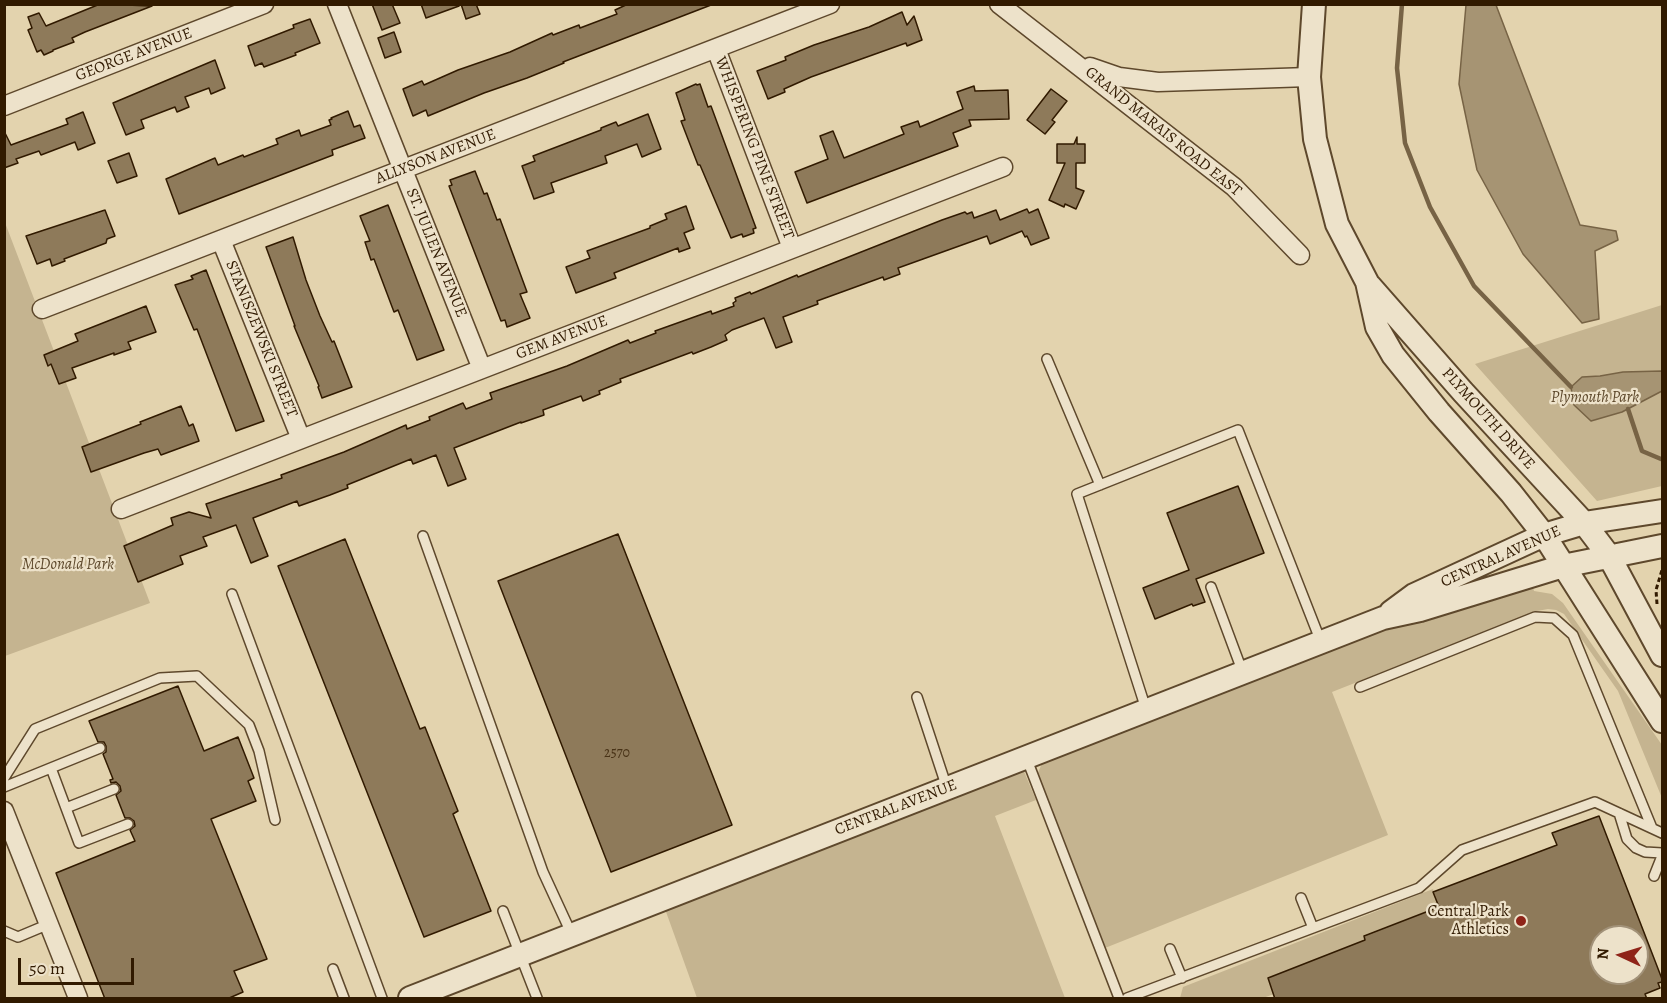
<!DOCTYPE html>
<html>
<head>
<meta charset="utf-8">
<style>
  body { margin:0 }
  #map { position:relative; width:1667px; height:1003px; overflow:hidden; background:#e3d3ae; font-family:Alegreya,serif }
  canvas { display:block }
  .frame { position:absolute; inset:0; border:6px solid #311a00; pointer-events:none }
  .north { position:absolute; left:1589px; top:925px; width:60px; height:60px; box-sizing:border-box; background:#ede2ca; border:2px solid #a29279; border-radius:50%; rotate:274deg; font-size:16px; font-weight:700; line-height:24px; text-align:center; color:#311a00 }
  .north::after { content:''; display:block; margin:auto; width:21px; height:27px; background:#8f2418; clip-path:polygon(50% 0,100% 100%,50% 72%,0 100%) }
  .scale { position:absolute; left:18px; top:958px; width:116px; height:27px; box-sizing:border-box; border:3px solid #311a00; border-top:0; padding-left:8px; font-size:18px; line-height:21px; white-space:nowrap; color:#311a00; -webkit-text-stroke:4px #ede2ca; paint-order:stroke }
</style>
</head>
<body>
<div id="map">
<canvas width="1667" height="1003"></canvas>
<div class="frame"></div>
<div class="north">N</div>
<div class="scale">50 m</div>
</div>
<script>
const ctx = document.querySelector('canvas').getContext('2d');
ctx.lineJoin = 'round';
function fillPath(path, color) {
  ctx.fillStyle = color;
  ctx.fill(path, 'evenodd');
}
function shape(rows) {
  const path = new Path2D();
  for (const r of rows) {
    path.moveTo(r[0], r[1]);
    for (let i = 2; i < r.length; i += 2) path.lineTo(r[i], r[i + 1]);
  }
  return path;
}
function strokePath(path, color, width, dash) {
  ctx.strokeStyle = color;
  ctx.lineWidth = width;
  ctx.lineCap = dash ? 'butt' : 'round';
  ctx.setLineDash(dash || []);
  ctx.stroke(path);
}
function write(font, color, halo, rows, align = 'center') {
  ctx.font = font + ' Alegreya,serif';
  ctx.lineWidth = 4.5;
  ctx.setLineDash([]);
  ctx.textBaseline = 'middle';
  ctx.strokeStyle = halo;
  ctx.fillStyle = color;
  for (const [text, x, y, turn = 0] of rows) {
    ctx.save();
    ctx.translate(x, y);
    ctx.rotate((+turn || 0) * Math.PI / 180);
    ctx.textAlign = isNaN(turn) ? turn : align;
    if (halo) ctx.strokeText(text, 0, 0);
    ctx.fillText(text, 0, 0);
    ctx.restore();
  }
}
const green = shape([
  [4,220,150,603,5,656,4,656],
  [1662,305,1662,486,1597,501,1475,364],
  [1532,584,1534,591,1552,594,1563,603,1662,745,1662,798,1618,691,1564,614,1556,610,1548,609,1537,611,1332,692,1388,835,1105,948,1058,825,1037,775,1043,761,1377,631],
  [1023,769,1036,800,995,816,1065,998,697,998,665,909],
  [1433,889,1439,907,1364,935,1367,945,1345,948,1268,978,1274,994,1263,998,1180,998,1183,987]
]);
const water = shape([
  [1466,5,1496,5,1580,225,1616,231,1618,240,1595,251,1599,319,1582,323,1523,254,1477,170,1459,84,1466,5],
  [1662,371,1662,391,1622,412,1591,421,1574,405,1571,387,1582,377,1600,376,1623,372,1662,371]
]);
const stream = shape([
  [1402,4,1397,68,1405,143,1430,207,1474,286,1571,387],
  [1628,409,1642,451,1661,459]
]);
const building = shape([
  [100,4,152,6,85,32,72,38,74,42,53,50,53,51,44,55,41,50,37,52,28,30,32,28,28,17,39,13,46,26,100,4],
  [372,4,392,4,400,23,382,30,372,4],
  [421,4,459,4,459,6,426,18,421,4],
  [461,4,476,4,480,14,466,19,461,4],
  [628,4,711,5,563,62,564,63,527,78,484,93,428,116,426,110,413,116,403,89,422,81,424,85,458,70,510,52,552,33,553,35,579,25,580,28,617,14,615,10,628,4],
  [902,12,907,25,914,16,922,40,907,46,906,43,811,77,784,89,785,92,768,99,757,71,786,60,785,57,814,45,869,27,902,12],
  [310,19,320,43,295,53,296,55,264,67,262,63,255,66,248,46,294,28,293,25,310,19],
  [394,32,401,52,385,58,378,38,394,32],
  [215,60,225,88,211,94,209,88,185,97,189,107,177,112,175,107,141,120,144,128,126,135,113,103,215,60],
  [696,84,697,85,700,84,708,107,711,106,756,228,753,229,754,233,743,237,742,234,731,238,700,165,698,165,681,121,685,120,676,93,696,84],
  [974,86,975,91,1008,90,1009,119,969,120,971,126,953,133,958,146,807,203,795,172,828,159,820,136,833,131,844,158,904,134,901,127,918,121,920,127,963,109,957,92,974,86],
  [1051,89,1067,101,1052,120,1055,122,1045,134,1027,120,1051,89],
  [348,111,354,127,360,125,365,138,332,150,333,155,179,214,166,179,215,158,218,165,243,155,244,157,278,144,276,139,299,130,301,136,331,125,329,120,332,119,331,118,348,111],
  [83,112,95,143,78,150,75,142,41,155,39,151,16,159,18,163,4,168,4,131,11,145,68,124,66,119,83,112],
  [648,114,661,149,642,157,637,144,605,156,607,163,551,183,554,192,534,199,522,166,535,161,533,156,601,130,601,128,616,122,618,126,648,114],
  [1077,137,1077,144,1085,144,1085,163,1076,163,1076,188,1084,191,1076,209,1065,204,1064,207,1049,200,1065,163,1057,163,1057,144,1074,144,1077,137],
  [129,153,137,176,117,183,108,161,129,153],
  [475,171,484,194,487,193,497,220,500,219,527,292,520,294,530,318,507,327,505,320,501,321,449,186,452,185,450,180,475,171],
  [388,205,444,350,417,360,398,310,394,312,374,259,371,260,365,242,370,241,360,216,388,205],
  [686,206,694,229,684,233,690,248,679,252,678,248,614,273,616,278,576,293,566,267,590,258,587,251,650,228,650,226,667,219,665,214,686,206],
  [1027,209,1029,213,1038,209,1049,238,1031,245,1027,236,1025,237,1022,231,990,244,987,236,898,268,900,274,884,280,883,277,817,301,818,304,783,317,792,342,776,348,764,318,732,330,725,335,727,340,711,347,693,354,692,352,620,379,621,382,599,391,600,394,583,401,581,396,543,410,544,415,521,423,521,422,454,448,466,479,448,486,436,455,413,464,411,459,347,485,348,488,330,495,299,506,297,501,253,518,268,556,251,563,236,525,203,537,207,546,180,556,183,564,138,582,124,546,173,525,171,518,189,512,211,518,206,504,282,478,281,475,344,452,406,425,407,429,430,420,429,417,463,403,466,409,492,399,490,393,567,366,628,340,630,343,656,333,655,331,711,311,712,314,734,306,733,303,736,301,735,298,750,292,751,294,797,275,798,277,942,220,965,212,967,214,972,212,974,218,996,210,1000,220,1027,209],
  [105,210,115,236,107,239,106,243,64,259,65,261,52,266,50,259,37,264,26,236,105,210],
  [293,237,306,280,320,316,332,342,334,341,352,387,322,398,318,387,319,386,294,326,295,326,266,247,293,237],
  [206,270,264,421,236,431,197,329,194,330,175,285,193,279,191,276,206,270],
  [146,306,156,332,128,342,131,349,114,355,114,353,72,368,76,378,59,384,51,364,48,366,44,355,78,341,75,334,146,306],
  [181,406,189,426,193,424,199,441,161,455,158,449,144,453,91,472,82,447,141,424,140,422,181,406],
  [1238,486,1264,553,1196,579,1205,602,1193,606,1192,604,1155,619,1143,588,1189,570,1167,513,1238,486],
  [618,534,732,825,611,872,498,581,618,534],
  [345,539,420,729,425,727,458,811,453,814,491,911,424,937,278,566,345,539],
  [178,686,204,751,238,737,254,778,248,781,256,801,211,819,267,959,234,971,243,992,227,999,105,999,56,873,135,841,130,830,135,826,134,821,130,818,125,818,116,795,121,791,120,786,116,782,111,783,110,780,113,779,103,754,106,752,106,746,104,742,98,742,89,721,178,686],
  [1599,816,1662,979,1662,982,1658,983,1660,988,1645,994,1647,999,1275,999,1268,978,1365,940,1364,936,1439,907,1433,892,1557,845,1552,833,1599,816],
  [1601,937,1637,937,1637,973,1601,973,1601,937]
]);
const path = shape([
  [1657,604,1656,590,1662,570]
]);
const service = shape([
  [1047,359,1100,485],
  [423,536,543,872,572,935],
  [1211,587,1243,673],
  [232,594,382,998],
  [1360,687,1535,617,1554,618,1573,635,1652,828],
  [917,697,947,788],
  [1146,709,1077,494,1238,430,1321,642],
  [1026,757,1119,998],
  [51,768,79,843,128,824],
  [4,778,35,729,160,678,197,676,249,725,259,751,275,820],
  [4,787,100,748],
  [66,808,114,789],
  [1619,813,1627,839,1636,848,1645,852,1662,853],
  [1654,876,1662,856],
  [1301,898,1313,928],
  [503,911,537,998],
  [4,931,18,937,49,924],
  [1170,949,1182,978],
  [333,969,344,998],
  [1127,998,1419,888,1462,850,1595,802,1662,833]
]);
const minor = shape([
  [337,4,482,369],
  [999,4,1234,187,1300,255],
  [716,49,792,248],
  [1090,67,1119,77,1158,82,1309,77],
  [4,106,264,4],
  [221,240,301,439],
  [42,309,830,4],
  [121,509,1003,167],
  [4,811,78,998]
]);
const tertiary = shape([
  [1314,4,1309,77,1315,139,1337,224,1367,282,1377,327,1393,355,1439,412,1511,493,1544,535,1662,721],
  [1370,286,1463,392,1584,523,1609,556,1662,655],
  [1391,612,1414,595,1544,535,1584,523,1662,511],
  [410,998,1383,618,1420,610,1563,566,1662,546]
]);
const markers = [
  [1521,921,6,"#8f2418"]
];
const numberNames = [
  ["2570",617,754]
];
const streetNames = [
  ["GEORGE AVENUE",134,55,-21],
  ["GRAND MARAIS ROAD EAST",1163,132,39],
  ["WHISPERING PINE STREET",754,148,69],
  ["ALLYSON AVENUE",436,157,-21],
  ["ST. JULIEN AVENUE",436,253,68],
  ["GEM AVENUE",562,338,-21],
  ["STANISZEWSKI STREET",261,339,68],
  ["PLYMOUTH DRIVE",1488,419,48],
  ["CENTRAL AVENUE",1501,557,-24],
  ["CENTRAL AVENUE",896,808,-21]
];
const parkNames = [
  ["Plymouth Park",1595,398],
  ["McDonald Park",68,565]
];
const poiNames = [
  ["Central Park",1509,912],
  ["Athletics",1509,930]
];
fillPath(green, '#c5b490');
fillPath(water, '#a69473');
strokePath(water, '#776345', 1.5);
strokePath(stream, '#776345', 4.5);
fillPath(building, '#8e7a5a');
strokePath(building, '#311a00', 1.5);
strokePath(service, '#5e482c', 12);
strokePath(minor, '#5e482c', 21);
strokePath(tertiary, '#5e482c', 26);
strokePath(path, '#311a00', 3, [4.5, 3]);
strokePath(service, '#ede2ca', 9);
strokePath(minor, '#ede2ca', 18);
strokePath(tertiary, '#ede2ca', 22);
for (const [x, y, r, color] of markers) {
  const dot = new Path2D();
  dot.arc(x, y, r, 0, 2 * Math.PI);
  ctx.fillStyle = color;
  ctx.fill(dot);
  strokePath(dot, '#ede2ca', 2);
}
write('14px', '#483216', null, numberNames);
write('16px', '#311a00', '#ede2ca', streetNames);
write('italic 16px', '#5d482b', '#ede2ca', parkNames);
write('16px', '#311a00', '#ede2ca', poiNames, 'right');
</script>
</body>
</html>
